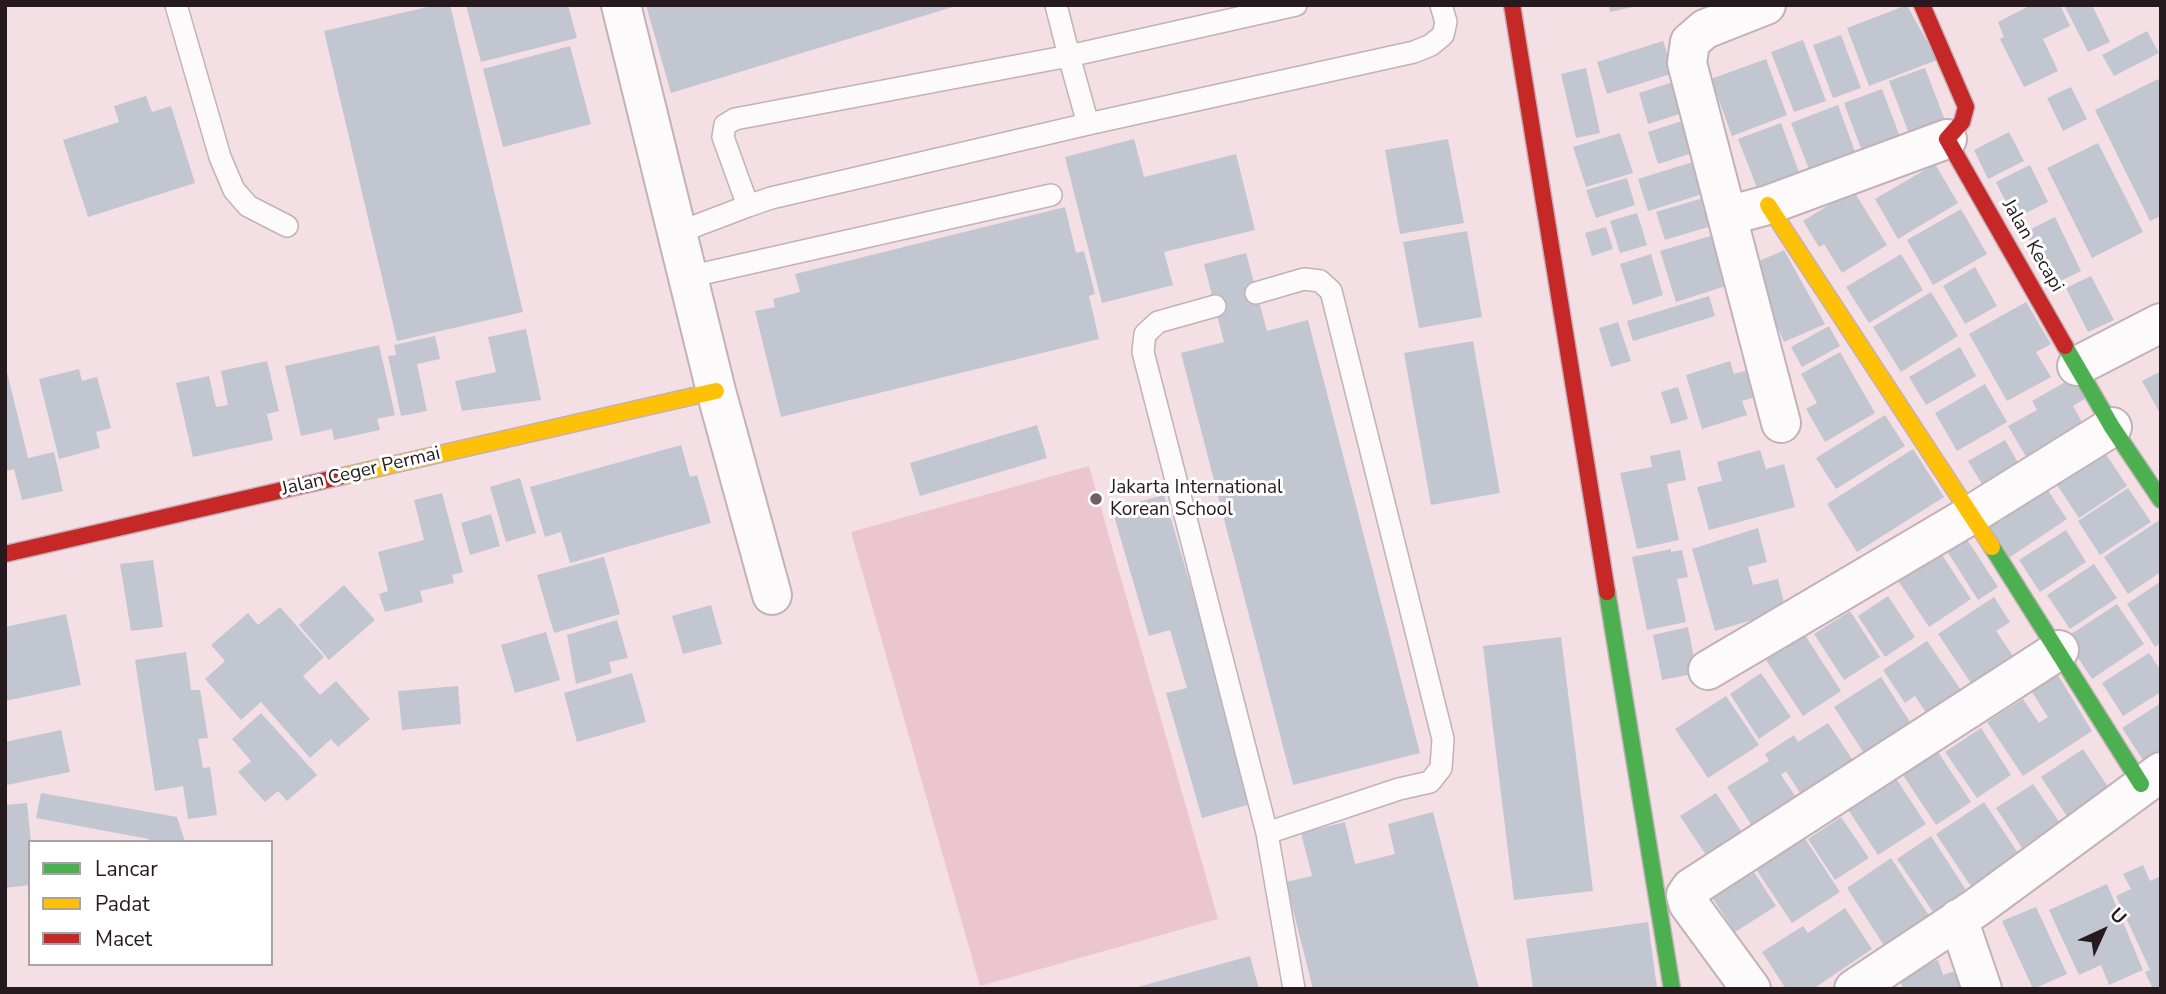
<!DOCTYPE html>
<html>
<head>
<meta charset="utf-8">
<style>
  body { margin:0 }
  #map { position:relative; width:2166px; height:994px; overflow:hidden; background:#f4dfe5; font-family:"Nunito Sans",sans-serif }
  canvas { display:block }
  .frame { position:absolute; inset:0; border:7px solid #271a1e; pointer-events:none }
  .legend { position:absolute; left:28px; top:840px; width:245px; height:126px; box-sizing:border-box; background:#fff; border:2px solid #a9a3a5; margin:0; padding:9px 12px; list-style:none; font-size:21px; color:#271a1e }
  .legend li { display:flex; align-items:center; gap:14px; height:35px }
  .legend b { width:35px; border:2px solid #a9a3a5 }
  .north { position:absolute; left:2068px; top:896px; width:70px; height:70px; -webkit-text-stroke:5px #fff; paint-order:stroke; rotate:45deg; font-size:19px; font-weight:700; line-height:28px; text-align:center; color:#271a1e }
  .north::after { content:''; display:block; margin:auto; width:24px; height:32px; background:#271a1e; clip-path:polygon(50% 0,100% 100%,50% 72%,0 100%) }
</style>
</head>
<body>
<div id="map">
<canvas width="2166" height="994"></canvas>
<div class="frame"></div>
<ul class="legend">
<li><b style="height:9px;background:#4caf50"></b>Lancar</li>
<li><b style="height:9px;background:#ffc107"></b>Padat</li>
<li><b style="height:9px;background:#c62828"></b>Macet</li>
</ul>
<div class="north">U</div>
</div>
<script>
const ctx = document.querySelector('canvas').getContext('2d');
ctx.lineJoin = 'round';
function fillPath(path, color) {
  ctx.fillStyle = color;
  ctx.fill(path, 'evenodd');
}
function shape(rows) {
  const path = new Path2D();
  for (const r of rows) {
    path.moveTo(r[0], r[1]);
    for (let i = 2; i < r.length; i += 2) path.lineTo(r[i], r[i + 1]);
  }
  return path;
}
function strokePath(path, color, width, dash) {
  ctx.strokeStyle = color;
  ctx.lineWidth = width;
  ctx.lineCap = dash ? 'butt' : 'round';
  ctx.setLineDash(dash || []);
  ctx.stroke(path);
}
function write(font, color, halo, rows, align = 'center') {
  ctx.font = font + ' "Nunito Sans",sans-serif';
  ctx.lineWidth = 6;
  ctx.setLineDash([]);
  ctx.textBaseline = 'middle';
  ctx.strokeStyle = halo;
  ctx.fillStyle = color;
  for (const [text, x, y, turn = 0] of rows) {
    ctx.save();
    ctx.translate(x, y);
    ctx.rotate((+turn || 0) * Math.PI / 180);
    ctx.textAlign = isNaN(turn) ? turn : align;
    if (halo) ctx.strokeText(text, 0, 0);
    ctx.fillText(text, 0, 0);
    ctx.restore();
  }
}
const green = shape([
  [1089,466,1218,919,980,986,851,532]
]);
const building = shape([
  [436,5,450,5,523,312,397,341,324,31],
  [466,5,568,5,577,38,481,62],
  [646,5,956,5,956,6,671,93],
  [1609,5,1637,5,1637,6,1610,12],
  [1907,5,1937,60,1869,86,1847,28],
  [2031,5,2060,5,2070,26,2043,39,2058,71,2024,87,2000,39,2004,37,1998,22],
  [2064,5,2092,5,2110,42,2088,52],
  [2147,31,2159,53,2114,76,2102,55],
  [1841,35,1861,88,1833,98,1813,45],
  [1803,40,1826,101,1794,112,1771,52],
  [1663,41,1674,73,1607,94,1597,62],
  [570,46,591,124,503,147,483,69],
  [1766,59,1787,115,1732,136,1711,79],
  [1586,68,1600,133,1576,138,1561,74],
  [1925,68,1946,123,1910,136,1889,81],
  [2158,79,2161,84,2161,216,2150,221,2095,110],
  [1676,81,1686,112,1648,124,1639,93],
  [2071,87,2087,119,2063,131,2047,98],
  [1882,89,1903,145,1865,159,1844,103],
  [146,96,152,112,171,106,195,183,88,217,63,140,119,122,114,106],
  [1838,105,1858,160,1812,177,1791,123],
  [1685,120,1695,152,1658,164,1648,132],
  [1781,123,1801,178,1759,193,1738,139],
  [2009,132,2024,161,1988,179,1974,150],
  [1620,133,1633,173,1586,187,1573,147],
  [1134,139,1144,177,1236,154,1255,230,1164,252,1173,285,1102,303,1065,157],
  [1448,139,1464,223,1400,234,1385,150],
  [2098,143,2143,232,2092,258,2047,168],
  [1696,161,1706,193,1648,211,1638,179],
  [1935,164,1958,203,1898,239,1875,199],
  [2030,165,2048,202,2014,219,1996,182],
  [1627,178,1635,205,1596,218,1586,190],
  [1853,190,1887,245,1842,273,1824,244,1819,247,1803,221],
  [1710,196,1718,224,1665,240,1656,212],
  [1065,207,1076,253,1084,251,1095,294,1089,296,1099,339,781,417,755,311,775,307,773,299,800,292,795,274],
  [1961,209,1987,254,1933,285,1907,240],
  [1637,213,1647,245,1620,253,1610,221],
  [2055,217,2081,271,2052,285,2025,232],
  [1606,227,1613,249,1592,256,1585,233],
  [1467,231,1482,317,1419,328,1403,242],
  [1717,234,1732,284,1676,302,1660,251],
  [1784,250,1825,324,1784,342,1758,285,1755,263],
  [1246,253,1267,331,1308,320,1420,753,1293,785,1181,353,1224,342,1204,264],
  [1651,254,1663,295,1633,305,1620,264],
  [1901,254,1923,290,1869,323,1846,287],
  [1975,267,1997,306,1965,324,1943,286],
  [2091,276,2114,320,2088,332,2066,288],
  [1931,292,1958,336,1901,372,1873,327],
  [1709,296,1715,316,1633,341,1627,321],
  [2026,302,2051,344,2036,352,2051,377,2007,401,1969,334],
  [1618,322,1631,361,1611,367,1599,328],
  [1829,326,1840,346,1802,367,1791,347],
  [526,329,541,400,462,411,455,381,496,372,488,337],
  [435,336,440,359,417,364,427,411,401,416,388,356,396,355,394,345],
  [1473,341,1500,493,1431,505,1404,353],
  [379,345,395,415,377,419,380,430,334,440,332,429,301,436,285,366],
  [1960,347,1976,376,1926,405,1909,377],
  [1840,352,1875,413,1825,442,1806,409,1817,403,1801,374],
  [267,361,279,411,267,414,273,440,193,457,176,383,209,376,216,407,228,405,221,371],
  [1730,361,1734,374,1763,366,1771,392,1742,401,1747,415,1702,429,1686,375],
  [6,368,28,458,54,452,63,491,22,500,14,469,5,471],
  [79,369,82,381,97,377,111,428,96,432,100,448,59,459,39,379],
  [2161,371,2161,415,2142,381],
  [2074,377,2086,398,2073,406,2089,435,2032,467,2008,426,2037,410,2032,401],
  [1985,384,2007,422,1957,451,1935,413],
  [1678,387,1688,419,1671,424,1661,392],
  [1885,415,1905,446,1836,489,1816,458],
  [1037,425,1047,458,920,496,910,463],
  [2005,440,2024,473,1988,494,1968,461],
  [2097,441,2127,486,2079,518,2049,473],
  [681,445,690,477,697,475,711,523,570,563,561,532,545,537,530,487],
  [1913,449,1944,497,1857,552,1827,504],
  [1680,450,1686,480,1667,484,1679,540,1637,549,1620,473,1652,467,1650,456],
  [1760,450,1766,469,1784,464,1795,507,1709,530,1697,487,1722,481,1717,462],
  [2037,474,2067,519,2007,559,1977,514],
  [520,478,536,533,506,542,490,487],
  [2128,488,2151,522,2100,555,2078,521],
  [442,493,463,572,452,575,454,583,420,591,423,602,385,612,379,594,388,591,378,552,424,540,414,500],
  [1164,495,1198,611,1200,610,1254,803,1202,818,1166,693,1187,688,1170,630,1149,636,1112,509],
  [491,514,500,546,470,555,461,523],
  [2161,519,2161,572,2128,594,2104,557],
  [1758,528,1767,562,1748,567,1753,585,1778,579,1786,610,1715,631,1692,549],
  [2066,530,2086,562,2040,592,2019,560],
  [1966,538,1998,587,1978,600,1947,551],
  [1671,549,1671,552,1682,550,1688,577,1677,579,1686,622,1647,630,1632,557],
  [1940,552,1971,599,1929,627,1897,579],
  [604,557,620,614,554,633,537,575],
  [153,560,163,627,131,631,120,564],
  [2094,564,2117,598,2070,629,2047,595],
  [2161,581,2161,643,2155,647,2127,604],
  [344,585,375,620,329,660,299,625],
  [1888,596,1915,637,1885,657,1858,616],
  [1994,597,2010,622,1996,631,2019,665,1977,692,1938,634],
  [2117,604,2144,644,2092,679,2065,638],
  [711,605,722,644,683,654,672,616],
  [280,607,324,657,303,676,320,695,336,681,370,719,338,747,331,739,310,758,261,702,241,720,205,679,225,661,211,645,248,613,258,625],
  [1850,611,1880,657,1844,680,1814,634],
  [66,614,81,685,5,701,5,627],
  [617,620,628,658,609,662,612,673,576,684,567,635],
  [1688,627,1697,673,1662,680,1653,635],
  [546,632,560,680,515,693,501,645],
  [1805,635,1841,691,1803,716,1766,660],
  [1561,637,1593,891,1514,900,1483,646],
  [1927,641,1968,700,1933,723,1915,696,1905,703,1883,670],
  [186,652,191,690,200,690,208,738,198,739,203,768,210,767,217,815,188,819,183,786,155,791,135,660],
  [2149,653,2161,671,2161,692,2123,716,2102,683],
  [2056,672,2092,731,2023,776,1987,722,2023,699,2039,723,2048,717,2030,689],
  [632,673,646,722,577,742,564,693],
  [1761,673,1791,717,1759,739,1730,694],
  [1881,677,1916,731,1869,761,1834,707],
  [458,686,461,724,402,730,398,691],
  [1726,696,1759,745,1708,778,1675,729],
  [2161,703,2161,761,2149,769,2122,728],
  [261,713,317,775,287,801,278,791,265,802,238,772,251,761,232,739],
  [1828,723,1858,768,1806,802,1786,771,1781,775,1800,803,1756,832,1727,787,1769,761,1765,754,1794,735,1798,742],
  [1981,728,2011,775,1977,798,1945,752],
  [61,730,70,772,7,785,5,742],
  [2083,749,2112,793,2070,821,2041,777],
  [1938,752,1971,802,1936,825,1903,775],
  [1895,777,1926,824,1878,855,1847,808],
  [2033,784,2060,823,2022,848,1996,808],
  [41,793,177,817,185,842,150,842,149,839,36,818],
  [1716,793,1745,837,1710,861,1680,816],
  [1984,802,2022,859,1974,891,1936,834],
  [27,803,31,842,30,885,5,888,5,805],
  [1433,812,1479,989,1313,989,1286,882,1312,876,1301,833,1345,822,1355,864,1395,854,1388,824],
  [1841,817,1869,858,1835,880,1808,839],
  [1931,836,1966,890,1933,912,1897,859],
  [1804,837,1840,892,1792,923,1756,869],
  [1891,858,1930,917,1885,947,1847,888],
  [2143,865,2150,881,2161,876,2161,989,2153,989,2145,972,2150,970,2116,896,2131,889,2123,874],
  [1750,866,1776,906,1735,932,1709,893],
  [2107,884,2143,970,2109,985,2101,965,2079,975,2049,910],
  [2036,907,2067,974,2033,989,2002,921],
  [1845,908,1872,949,1813,989,1786,989,1762,952,1803,926,1808,933],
  [1648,922,1657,988,1533,989,1526,939],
  [1250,956,1259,989,1134,989,1134,988],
  [1938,960,1943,975,1970,966,1977,989,1903,989,1898,974]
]);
const lane = shape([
  [176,5,220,157,234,190,248,206,287,226],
  [1056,5,1069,56,1088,124,771,198,748,206,723,137,725,125,735,119,1069,56,1296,5],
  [1088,124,1414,52,1431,45,1443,35,1446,22,1441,5],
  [677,233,748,206],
  [688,277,1051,195],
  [1256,293,1304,279,1320,281,1331,291,1443,739,1441,768,1430,782,1399,789,1267,833],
  [1215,306,1158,322,1145,334,1143,352,1267,833,1294,989]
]);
const street = shape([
  [621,5,716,391,772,595],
  [1766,5,1705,29,1690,42,1687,63,1727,216,1768,205,1947,139],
  [1727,216,1781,423],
  [2077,366,2161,323],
  [1708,670,1969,516,2112,427],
  [1958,919,1982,989],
  [1751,989,1688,903,1686,895,1691,888,2059,650],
  [1854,989,1976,908,2161,772]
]);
const fast = shape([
  [2065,346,2112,427,2161,500],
  [1992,547,2141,784],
  [1607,592,1672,989]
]);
const slow = shape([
  [1768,205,1992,547],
  [339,477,716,391]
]);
const jam = shape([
  [1512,5,1607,592],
  [1922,5,1966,107,1962,122,1947,139,2065,346],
  [5,554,339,477]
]);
const markers = [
  [1096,499,7,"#6f5f64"]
];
const streetNames = [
  ["Jalan Kecapi",2032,246,60],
  ["Jalan Ceger Permai",361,472,-13]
];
const poiNames = [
  ["Jakarta International",1110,488],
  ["Korean School",1110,510]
];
fillPath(green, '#ebc5d0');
fillPath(building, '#c1c6d1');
strokePath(lane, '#c2b2b7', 24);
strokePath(street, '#c2b2b7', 42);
strokePath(fast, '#c2b2b7', 19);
strokePath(slow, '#c2b2b7', 19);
strokePath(jam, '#c2b2b7', 19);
strokePath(lane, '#fdfafb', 21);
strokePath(street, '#fdfafb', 38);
strokePath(fast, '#4caf50', 16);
strokePath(slow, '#ffc107', 16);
strokePath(jam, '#c62828', 16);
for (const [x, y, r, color] of markers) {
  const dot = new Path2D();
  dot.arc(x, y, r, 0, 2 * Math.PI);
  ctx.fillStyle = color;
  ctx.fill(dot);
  strokePath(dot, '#fff', 2.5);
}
write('19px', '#271a1e', '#fff', streetNames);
write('19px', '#271a1e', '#fff', poiNames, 'left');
</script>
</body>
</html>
